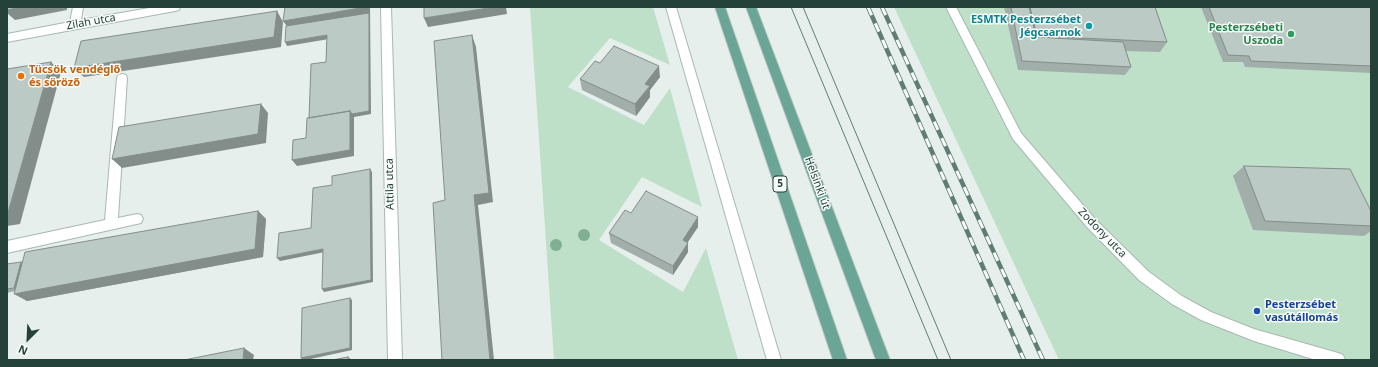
<!DOCTYPE html>
<html>
<head>
<meta charset="utf-8">
<style>
  body { margin:0 }
  #map { position:relative; width:1378px; height:367px; overflow:hidden; background:#e6efeb; font-family:"Noto Sans",sans-serif }
  canvas { display:block }
  .frame { position:absolute; inset:0; border:8px solid #24423a; pointer-events:none }
  .north { position:absolute; left:8px; top:319px; width:40px; height:40px; -webkit-text-stroke:3px #f7fbf9; paint-order:stroke; rotate:204deg; font-size:11px; font-weight:700; line-height:16px; text-align:center; color:#24423a }
  .north::after { content:''; display:block; margin:auto; width:14px; height:18px; background:#24423a; clip-path:polygon(50% 0,100% 100%,50% 72%,0 100%) }
</style>
</head>
<body>
<div id="map">
<canvas width="1378" height="367"></canvas>
<div class="frame"></div>
<div class="north">N</div>
</div>
<script>
const ctx = document.querySelector('canvas').getContext('2d');
ctx.lineJoin = 'round';
function fillPath(path, color) {
  ctx.fillStyle = color;
  ctx.fill(path, 'evenodd');
}
function shape(rows) {
  const path = new Path2D();
  for (const r of rows) {
    path.moveTo(r[0], r[1]);
    for (let i = 2; i < r.length; i += 2) path.lineTo(r[i], r[i + 1]);
  }
  return path;
}
function strokePath(path, color, width, dash) {
  ctx.strokeStyle = color;
  ctx.lineWidth = width;
  ctx.lineCap = dash ? 'butt' : 'round';
  ctx.setLineDash(dash || []);
  ctx.stroke(path);
}
function write(font, color, halo, rows, align = 'center') {
  ctx.font = font + ' "Noto Sans",sans-serif';
  ctx.lineWidth = 3;
  ctx.setLineDash([]);
  ctx.textBaseline = 'middle';
  ctx.strokeStyle = halo;
  ctx.fillStyle = color;
  for (const [text, x, y, turn = 0] of rows) {
    ctx.save();
    ctx.translate(x, y);
    ctx.rotate((+turn || 0) * Math.PI / 180);
    ctx.textAlign = isNaN(turn) ? turn : align;
    if (halo) ctx.strokeText(text, 0, 0);
    ctx.fillText(text, 0, 0);
    ctx.restore();
  }
}
const green = shape([
  [530,7,653,7,670,65,610,38,568,87,644,125,670,88,702,207,642,177,599,240,683,292,706,248,738,360,554,360],
  [894,7,1371,7,1371,360,1059,360]
]);
const service = shape([
  [122,74,126,75,127,78,118,218,137,214,141,215,143,219,141,223,7,253,7,241,105,220,117,78,118,75,122,74]
]);
const minor = shape([
  [73,7,83,7,81,20,155,7,180,7,179,10,175,11,7,42,7,34,70,22,73,7],
  [381,7,391,7,402,360,388,360,381,7],
  [666,7,676,7,781,360,767,360,666,7],
  [946,7,956,7,1021,133,1095,219,1149,272,1182,296,1211,312,1254,329,1338,353,1343,355,1345,360,1316,360,1254,341,1201,320,1172,304,1139,280,1087,227,1013,139,946,7]
]);
const primary = shape([
  [715,7,725,7,847,360,833,360,715,7],
  [746,7,756,7,890,360,876,360,746,7]
]);
const tram = shape([
  [791,7,938,360],
  [803,7,951,360]
]);
const rail = shape([
  [868,7,1024,360],
  [882,7,1043,360]
]);
const trees = [
  [584,235],
  [556,245]
];
const wall = shape([
  [1004,7,1155,7,1167,42,1160,52,1126,51,1131,67,1125,75,1018,70],
  [1201,7,1371,7,1371,73,1245,67,1243,62,1223,62],
  [600,63,660,77,650,90,650,97,636,116,582,90,580,79],
  [1244,166,1371,211,1371,231,1364,236,1253,230,1233,176],
  [258,211,266,219,263,257,27,301,15,291,7,293,7,264,22,263],
  [631,213,698,217,698,227,688,242,688,252,673,275,611,243,609,233]
]);
const shadedWall = shape([
  [20,7,67,7,67,10,15,20,7,13,7,10],
  [366,7,370,7,371,114,354,117,354,156,297,166,292,160,350,111,369,17,289,29,283,21],
  [495,7,506,7,507,14,428,27,424,18],
  [277,11,283,22,281,47,84,77,74,68],
  [327,35,329,39,287,46,285,42],
  [472,35,476,47,493,202,478,205,494,360,490,360,474,195],
  [51,62,61,72,20,224,7,226,7,216],
  [659,66,660,77,650,90,650,97,636,116,635,104,645,84],
  [261,104,268,113,266,143,122,168,112,159],
  [370,169,372,172,373,282,324,292,322,289],
  [258,211,266,219,263,257,27,301,14,294],
  [698,217,698,227,683,249,683,240],
  [688,243,688,252,673,275,673,266],
  [323,249,325,252,280,261,277,258],
  [21,262,25,265,18,291,14,288],
  [350,298,352,300,352,350,306,360,303,360,301,358],
  [244,348,254,355,253,360,243,360],
  [348,357,352,360,348,360]
]);
const building = shape([
  [7,7,20,7,7,10,7,7],
  [285,7,366,7,283,21,285,7],
  [424,7,495,7,424,18,424,7],
  [1011,7,1029,7,1036,37,1123,42,1131,67,1022,61,1011,7],
  [1030,7,1155,7,1167,42,1037,36,1030,7],
  [1209,7,1371,7,1371,66,1251,61,1249,56,1228,55,1209,7],
  [277,11,274,37,74,68,81,41,277,11],
  [369,13,369,111,352,114,350,111,309,118,311,64,326,62,327,35,285,42,286,26,369,13],
  [472,35,489,193,474,195,490,360,442,360,433,203,445,200,434,41,472,35],
  [614,46,659,66,645,84,650,86,635,104,580,79,595,61,600,63,614,46],
  [51,62,7,216,7,69,51,62],
  [261,104,258,134,112,159,119,127,261,104],
  [350,111,350,150,292,160,293,140,306,138,307,118,350,111],
  [1244,166,1350,169,1371,211,1371,226,1265,221,1244,166],
  [370,169,371,280,322,289,323,249,277,258,279,233,311,228,313,188,332,185,332,176,370,169],
  [646,191,698,217,683,240,688,243,673,266,609,233,625,210,631,213,646,191],
  [258,211,255,249,14,294,25,252,258,211],
  [21,262,14,288,7,289,7,264,21,262],
  [350,298,350,348,301,358,302,308,350,298],
  [244,348,243,360,184,360,244,348],
  [348,357,348,360,332,360,348,357]
]);
const markers = [
  [1089,26,4,"#0f9aa8"],
  [1291,34,4,"#2e9e5b"],
  [21,76,4,"#e8710a"],
  [1257,311,4,"#1a4fb4"]
];
const shields = [
  [780,184,14]
];
const shieldNames = [
  ["5",780,184]
];
const cultureNames = [
  ["ESMTK Pesterzsébet",1081,20],
  ["Jégcsarnok",1081,33]
];
const streetNames = [
  ["Zilah utca",91,22,-10],
  ["Helsinki út",817,183,70],
  ["Attila utca",390,184,-91],
  ["Zodony utca",1102,233,46]
];
const leisureNames = [
  ["Pesterzsébeti",1283,28],
  ["Uszoda",1283,41]
];
const foodNames = [
  ["Tücsök vendéglő",29,70],
  ["és söröző",29,83]
];
const transitNames = [
  ["Pesterzsébet",1265,305],
  ["vasútállomás",1265,318]
];
fillPath(green, '#bfe0c8');
strokePath(service, '#a8b8b2', 2);
strokePath(minor, '#a8b8b2', 2);
strokePath(primary, '#c2cac8', 2);
fillPath(service, '#fff');
fillPath(minor, '#fff');
fillPath(primary, '#6aa596');
strokePath(tram, '#5f7d75', 1);
strokePath(rail, '#5f7d75', 4.5);
strokePath(rail, '#f7fbf9', 3, [9]);
ctx.fillStyle = '#80af93';
for (const [x, y] of trees) {
  ctx.beginPath();
  ctx.arc(x, y, 6, 0, 2 * Math.PI);
  ctx.fill();
}
fillPath(wall, '#a1aea9');
fillPath(shadedWall, '#838d89');
fillPath(building, '#bbcac4');
strokePath(building, '#838d89', 1);
for (const [x, y, r, color] of markers) {
  const dot = new Path2D();
  dot.arc(x, y, r, 0, 2 * Math.PI);
  ctx.fillStyle = color;
  ctx.fill(dot);
  strokePath(dot, '#f7fbf9', 1.5);
}
for (const [x, y, w] of shields) {
  const box = new Path2D();
  box.roundRect(x - w / 2, y - 8, w, 16, 3);
  ctx.fillStyle = '#f7fbf9';
  ctx.fill(box);
  strokePath(box, '#24423a', 1);
}
write('bold 10px', '#24423a', null, shieldNames);
write('bold 11px', '#0d838f', '#f7fbf9', cultureNames, 'right');
write('11px', '#24423a', '#f7fbf9', streetNames);
write('bold 11px', '#27864d', '#f7fbf9', leisureNames, 'right');
write('bold 11px', '#c56008', '#f7fbf9', foodNames, 'left');
write('bold 11px', '#164399', '#f7fbf9', transitNames, 'left');
</script>
</body>
</html>
